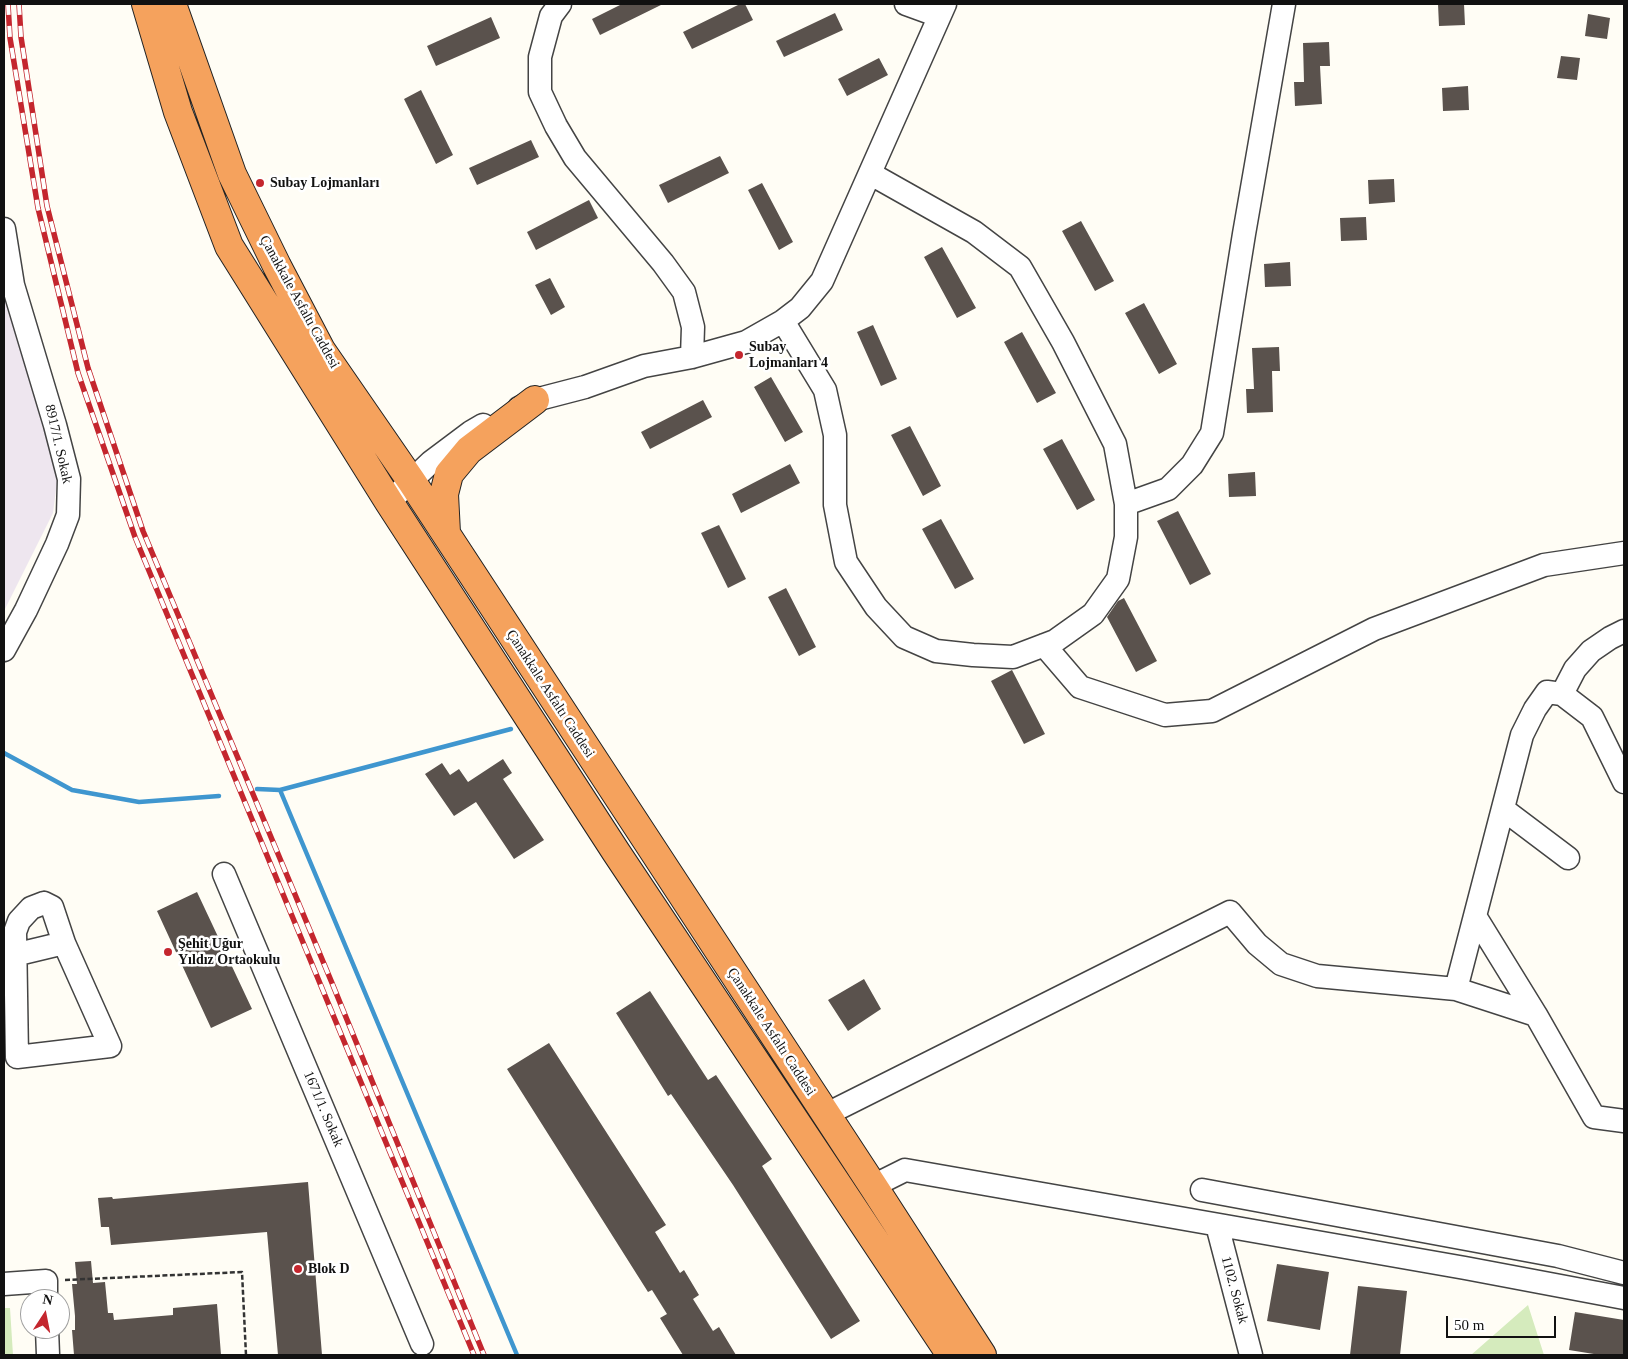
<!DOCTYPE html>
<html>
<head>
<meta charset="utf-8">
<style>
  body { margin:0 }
  #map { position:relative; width:1628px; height:1359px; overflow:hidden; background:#fffdf5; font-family:"Times New Roman",serif }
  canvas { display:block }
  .frame { position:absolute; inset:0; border:5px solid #111; pointer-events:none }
  .north { position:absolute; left:20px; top:1289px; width:50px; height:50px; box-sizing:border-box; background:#fff; border:1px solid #a0a0a0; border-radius:50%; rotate:11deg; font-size:14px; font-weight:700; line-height:20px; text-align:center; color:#111 }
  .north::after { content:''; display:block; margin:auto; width:18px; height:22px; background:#c4262e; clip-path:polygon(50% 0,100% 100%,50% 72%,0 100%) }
  .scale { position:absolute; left:1446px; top:1316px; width:110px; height:22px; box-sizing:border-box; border:2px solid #111; border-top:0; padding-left:6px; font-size:15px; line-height:18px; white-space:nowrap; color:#111; -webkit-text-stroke:4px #fff; paint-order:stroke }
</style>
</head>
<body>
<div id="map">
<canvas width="1628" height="1359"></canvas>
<div class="frame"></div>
<div class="north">N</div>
<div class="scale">50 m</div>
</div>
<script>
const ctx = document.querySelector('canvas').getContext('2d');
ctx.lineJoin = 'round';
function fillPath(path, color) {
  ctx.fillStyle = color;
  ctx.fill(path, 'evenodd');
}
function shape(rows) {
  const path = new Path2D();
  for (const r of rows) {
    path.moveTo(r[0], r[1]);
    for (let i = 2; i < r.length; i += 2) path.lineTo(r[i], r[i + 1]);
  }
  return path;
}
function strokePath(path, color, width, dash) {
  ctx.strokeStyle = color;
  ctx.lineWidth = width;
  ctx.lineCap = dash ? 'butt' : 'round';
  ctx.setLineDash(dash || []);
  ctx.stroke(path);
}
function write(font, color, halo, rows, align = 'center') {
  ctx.font = font + ' "Times New Roman",serif';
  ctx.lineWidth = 5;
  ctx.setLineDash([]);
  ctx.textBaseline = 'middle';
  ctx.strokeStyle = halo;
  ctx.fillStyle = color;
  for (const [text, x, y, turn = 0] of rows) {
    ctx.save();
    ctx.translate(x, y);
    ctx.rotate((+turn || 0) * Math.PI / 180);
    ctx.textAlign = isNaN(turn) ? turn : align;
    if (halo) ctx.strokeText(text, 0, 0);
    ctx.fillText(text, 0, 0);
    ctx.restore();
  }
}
const industrial = shape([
  [4,293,58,474,53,513,4,611]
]);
const green = shape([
  [1528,1305,1544,1355,1471,1355],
  [4,1308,10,1308,13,1355,4,1355]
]);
const stream = shape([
  [4,753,72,790,139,802,219,796],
  [257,789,280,790,517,1355],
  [280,790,511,729]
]);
const building = shape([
  [622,4,663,4,600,35,592,19],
  [740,4,745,4,753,20,692,49,683,32],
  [1438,4,1464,4,1465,25,1439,26],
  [835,13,843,30,784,57,776,41],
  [1588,14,1610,18,1607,39,1585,36],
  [491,17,500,38,436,66,427,46],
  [1329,42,1330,66,1320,66,1322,104,1295,106,1294,82,1304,82,1303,43],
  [1561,56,1580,58,1577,80,1557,78],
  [879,58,888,75,847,96,838,79],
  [1468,86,1469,110,1443,111,1442,88],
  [421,90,453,155,436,164,404,99],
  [531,140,539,157,477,185,469,168],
  [720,156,729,173,668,203,659,185],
  [1394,179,1395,202,1369,204,1368,180],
  [762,183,793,242,779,250,748,190],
  [589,200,598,218,536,250,527,232],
  [1366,217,1367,240,1341,241,1340,218],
  [1081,221,1114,281,1095,291,1062,231],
  [942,247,976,308,957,318,924,257],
  [1290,262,1291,286,1265,287,1264,264],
  [550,278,565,307,551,315,535,285],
  [1144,303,1177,364,1159,374,1125,313],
  [873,325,897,379,881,386,857,332],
  [1022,332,1056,393,1037,403,1004,342],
  [1279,347,1280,371,1272,371,1273,412,1247,413,1246,389,1254,389,1252,348],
  [771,377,803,432,785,442,754,387],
  [703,400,712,417,650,449,641,432],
  [910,426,941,486,923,496,891,435],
  [1062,439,1095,500,1077,510,1043,449],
  [790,464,800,483,741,513,732,494],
  [1255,472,1256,496,1229,497,1228,474],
  [1178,511,1211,574,1190,585,1157,521],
  [941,519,974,579,955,589,922,529],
  [719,525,746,579,728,588,701,533],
  [786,588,816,647,799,656,768,597],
  [1124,598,1157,661,1136,672,1107,617,1118,601],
  [1012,670,1045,734,1024,744,991,681],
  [503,759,512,773,503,779,544,840,514,859,476,802,454,816,425,774,442,763,450,775,459,769,468,782],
  [197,892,252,1009,211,1028,157,911],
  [864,979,881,1009,848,1031,828,1000],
  [650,991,708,1080,716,1075,772,1159,762,1166,860,1321,831,1339,733,1185,671,1094,668,1096,616,1013],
  [549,1043,666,1225,655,1232,680,1273,684,1270,699,1295,693,1299,713,1331,719,1327,736,1355,683,1355,660,1318,667,1314,652,1290,648,1292,507,1069],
  [308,1182,322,1355,278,1355,267,1232,111,1245,109,1227,101,1227,98,1198,112,1197,113,1199],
  [91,1261,93,1283,105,1282,108,1313,113,1313,114,1320,173,1315,173,1308,217,1304,221,1355,74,1355,72,1330,75,1330,75,1316,72,1284,77,1284,75,1262],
  [1277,1264,1329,1272,1320,1330,1267,1321],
  [1358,1286,1407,1291,1400,1355,1350,1355],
  [1575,1312,1624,1320,1624,1355,1600,1355,1569,1350]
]);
const path = shape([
  [65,1280,242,1272,246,1355]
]);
const minor = shape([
  [560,4,551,16,540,57,540,92,556,126,575,158,663,263,684,292,693,327,692,357],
  [906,4,939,16],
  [4,229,13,285,55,425,69,479,68,515,57,544,26,610,4,650],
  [783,321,825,390,835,435,835,505,846,562,876,607,904,637,936,651,973,655,1013,657,1055,641,1093,614,1118,579,1126,537,1126,504,1115,444,1063,342,1020,267,974,232,871,174],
  [519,408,535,400,585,387,644,366,692,357,746,342,783,321,800,308,822,281,945,4],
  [389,502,431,462,471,432,483,425],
  [1126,504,1168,489,1192,465,1212,433,1244,234,1284,4],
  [1044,645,1080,687,1165,715,1212,711,1374,629,1544,565,1624,553],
  [1562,694,1575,669,1591,651,1610,638,1624,631],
  [1503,809,1568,858],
  [224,874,422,1344],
  [44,903,52,907,64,943,110,1046,17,1057,15,932,19,921,31,908,44,903],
  [1475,916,1536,1015],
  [4,955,14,955,64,943],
  [1456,989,1522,735,1535,709,1547,692,1562,694,1592,717,1624,782],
  [825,1115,1230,912,1257,944,1281,964,1317,976,1456,989,1536,1015,1594,1117,1624,1121],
  [873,1186,905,1170,1465,1268,1624,1298],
  [1202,1190,1558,1256,1624,1273],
  [1217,1225,1251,1355],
  [4,1284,46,1281,46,1299],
  [47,1329,48,1355]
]);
const highway = shape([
  [146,4,178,112,229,246,389,502,616,852,951,1355],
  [172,4,232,174,277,266,321,350,412,482,873,1186,982,1355],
  [446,533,444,494,449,474,469,450,535,400]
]);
const rail = shape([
  [8,4,10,38,38,208,78,373,135,537,474,1355],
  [19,4,21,37,47,206,88,368,143,531,332,983,484,1355]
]);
const markers = [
  [260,183,5,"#c4262e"],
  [739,355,5,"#c4262e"],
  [168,952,5,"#c4262e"],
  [298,1269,5,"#c4262e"]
];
const poiNames = [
  ["Subay Lojmanları",270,183],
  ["Subay",749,347],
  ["Lojmanları 4",749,363],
  ["Şehit Uğur",178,944],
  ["Yıldız Ortaokulu",178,960],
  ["Blok D",308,1269]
];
const streetNames = [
  ["Çanakkale Asfaltı Caddesi",299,302,61],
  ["8917/1. Sokak",58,444,77],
  ["Çanakkale Asfaltı Caddesi",550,694,57],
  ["Çanakkale Asfaltı Caddesi",771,1032,57],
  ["1671/1. Sokak",323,1109,67],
  ["1102. Sokak",1234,1290,75]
];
fillPath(industrial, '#eee6ef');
fillPath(green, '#d5ebbd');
strokePath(stream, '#3f96cf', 4.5);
fillPath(building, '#5a524d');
strokePath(minor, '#444', 25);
strokePath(highway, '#222', 30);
strokePath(path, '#333', 2.5, [5, 2.5]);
strokePath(minor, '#fff', 22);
strokePath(highway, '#f5a25d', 28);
strokePath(rail, '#c4262e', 5.5);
strokePath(rail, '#fff', 4, [11]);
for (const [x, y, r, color] of markers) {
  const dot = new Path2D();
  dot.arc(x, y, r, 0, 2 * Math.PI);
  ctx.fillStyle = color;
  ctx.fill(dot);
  strokePath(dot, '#fff', 2);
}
write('bold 14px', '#111', '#fff', poiNames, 'left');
write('14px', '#111', '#fff', streetNames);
</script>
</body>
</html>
